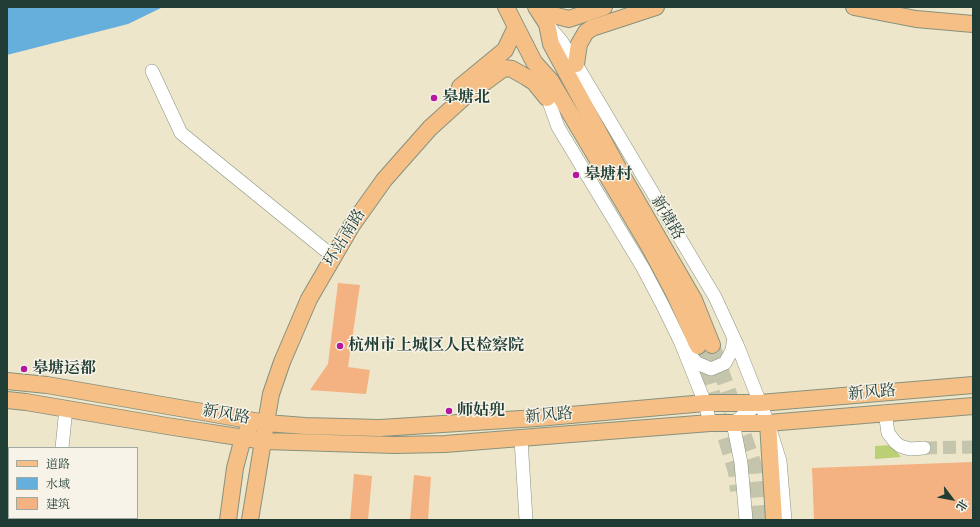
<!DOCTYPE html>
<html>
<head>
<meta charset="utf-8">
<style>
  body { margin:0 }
  #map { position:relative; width:980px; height:527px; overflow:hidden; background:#eee6ca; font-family:"Gentium Book Plus","Noto Serif SC",serif }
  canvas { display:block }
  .frame { position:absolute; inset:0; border:8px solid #1f3d34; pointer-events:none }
  .legend { position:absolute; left:8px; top:447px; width:130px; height:72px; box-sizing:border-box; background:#f7f3e8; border:1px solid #a1aaa0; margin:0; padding:5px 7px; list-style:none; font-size:12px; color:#1f3d34 }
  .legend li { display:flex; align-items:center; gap:8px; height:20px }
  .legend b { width:20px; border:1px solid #a1aaa0 }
  .north { position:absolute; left:932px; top:479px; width:40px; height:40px; -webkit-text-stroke:3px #f7f3e8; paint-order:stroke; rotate:122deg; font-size:11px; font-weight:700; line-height:16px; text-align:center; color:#1f3d34 }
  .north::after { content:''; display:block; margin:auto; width:14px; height:18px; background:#1f3d34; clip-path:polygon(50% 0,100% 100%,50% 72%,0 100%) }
</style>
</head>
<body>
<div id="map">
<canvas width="980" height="527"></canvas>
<div class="frame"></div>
<ul class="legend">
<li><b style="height:5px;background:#f5bf86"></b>道路</li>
<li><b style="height:11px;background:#65afdd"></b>水域</li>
<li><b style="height:11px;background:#f4b181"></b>建筑</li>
</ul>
<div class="north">北</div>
</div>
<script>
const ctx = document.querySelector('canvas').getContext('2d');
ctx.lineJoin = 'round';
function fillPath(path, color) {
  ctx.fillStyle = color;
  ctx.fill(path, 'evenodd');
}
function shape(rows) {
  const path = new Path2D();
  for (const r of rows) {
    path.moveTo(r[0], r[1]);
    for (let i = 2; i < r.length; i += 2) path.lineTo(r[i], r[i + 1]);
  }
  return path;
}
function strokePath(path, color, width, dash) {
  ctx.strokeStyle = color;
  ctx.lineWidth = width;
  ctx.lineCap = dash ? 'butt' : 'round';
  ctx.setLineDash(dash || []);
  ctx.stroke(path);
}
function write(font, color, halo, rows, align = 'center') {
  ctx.font = font + ' "Gentium Book Plus","Noto Serif SC",serif';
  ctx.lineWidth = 3;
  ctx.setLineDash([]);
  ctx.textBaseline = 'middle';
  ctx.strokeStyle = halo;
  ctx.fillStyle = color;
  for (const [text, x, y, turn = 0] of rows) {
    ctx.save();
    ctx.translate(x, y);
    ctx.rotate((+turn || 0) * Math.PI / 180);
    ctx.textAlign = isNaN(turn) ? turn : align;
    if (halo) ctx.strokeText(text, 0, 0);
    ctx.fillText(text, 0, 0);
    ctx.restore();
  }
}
const green = shape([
  [891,445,901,457,875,459,875,446]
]);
const water = shape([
  [7,7,163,7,128,24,7,55]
]);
const building = shape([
  [338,283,360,285,348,367,370,370,366,394,310,390,328,364],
  [973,462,973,520,814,520,812,468],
  [354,474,372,476,368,520,350,520],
  [414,475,431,477,428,520,410,520]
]);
const minorTunnel = shape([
  [924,448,973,447]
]);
const majorTunnel = shape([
  [712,345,756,471,760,520],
  [698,346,736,472,738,491]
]);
const minor = shape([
  [547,24,562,42,576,64,715,297,738,347,768,423,780,461,785,520],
  [152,71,181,133,325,250],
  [544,88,558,127,643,268,662,304,681,343,705,403,710,423],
  [688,353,697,363,711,369,725,363,732,350,734,338],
  [885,412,888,433,895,442,900,446,910,449,924,448],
  [521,439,526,520],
  [62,448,66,408],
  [54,520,55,518],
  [746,520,741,463,733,423,760,403]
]);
const major = shape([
  [506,7,534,62,551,81,650,248,674,293,698,346],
  [536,7,547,24,551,44,622,175,694,300,712,345],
  [539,7,549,14,569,19,604,7],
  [854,7,916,19,973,24],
  [576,64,579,44,586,32,592,28,656,7],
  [460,87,505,50,516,27],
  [7,381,47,385,266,423,305,426,380,428,537,418,705,403,760,403,973,385],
  [7,400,26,402,167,426,264,441,394,445,445,444,710,423,768,423,973,406],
  [768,423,774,520],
  [228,520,235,468,243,438,249,428],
  [250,520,266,423,271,394,282,362,309,299,352,225,384,180,430,128,462,99,504,68,512,69,526,77,534,82,547,98]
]);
const markers = [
  [434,98,4,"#b5179e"],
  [576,175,4,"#b5179e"],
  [340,346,4,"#b5179e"],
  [24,369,4,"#b5179e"],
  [449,411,4,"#b5179e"]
];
const poiNames = [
  ["皋塘北",442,98],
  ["皋塘村",584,175],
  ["杭州市上城区人民检察院",348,346],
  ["皋塘运都",32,369],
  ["师姑兜",457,411]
];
const streetNames = [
  ["新塘路",667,218,59],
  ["环站南路",345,238,-58],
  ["新风路",872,393,-5],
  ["新风路",226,415,10],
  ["新风路",549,416,-5]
];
fillPath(green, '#bad074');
fillPath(water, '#65afdd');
fillPath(building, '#f4b181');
strokePath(minorTunnel, '#c5c4ac', 13, [13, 6]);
strokePath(majorTunnel, '#c5c4ac', 16, [16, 8]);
strokePath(minor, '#86927f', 14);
strokePath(major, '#86927f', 18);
strokePath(minor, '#fff', 13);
strokePath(major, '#f5bf86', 16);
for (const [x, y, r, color] of markers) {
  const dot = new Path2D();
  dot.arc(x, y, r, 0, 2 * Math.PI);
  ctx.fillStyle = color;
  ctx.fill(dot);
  strokePath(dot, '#f7f3e8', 1.5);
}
write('bold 16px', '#1f3d34', '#f7f3e8', poiNames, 'left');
write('16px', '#1f3d34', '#f7f3e8', streetNames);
</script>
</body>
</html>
